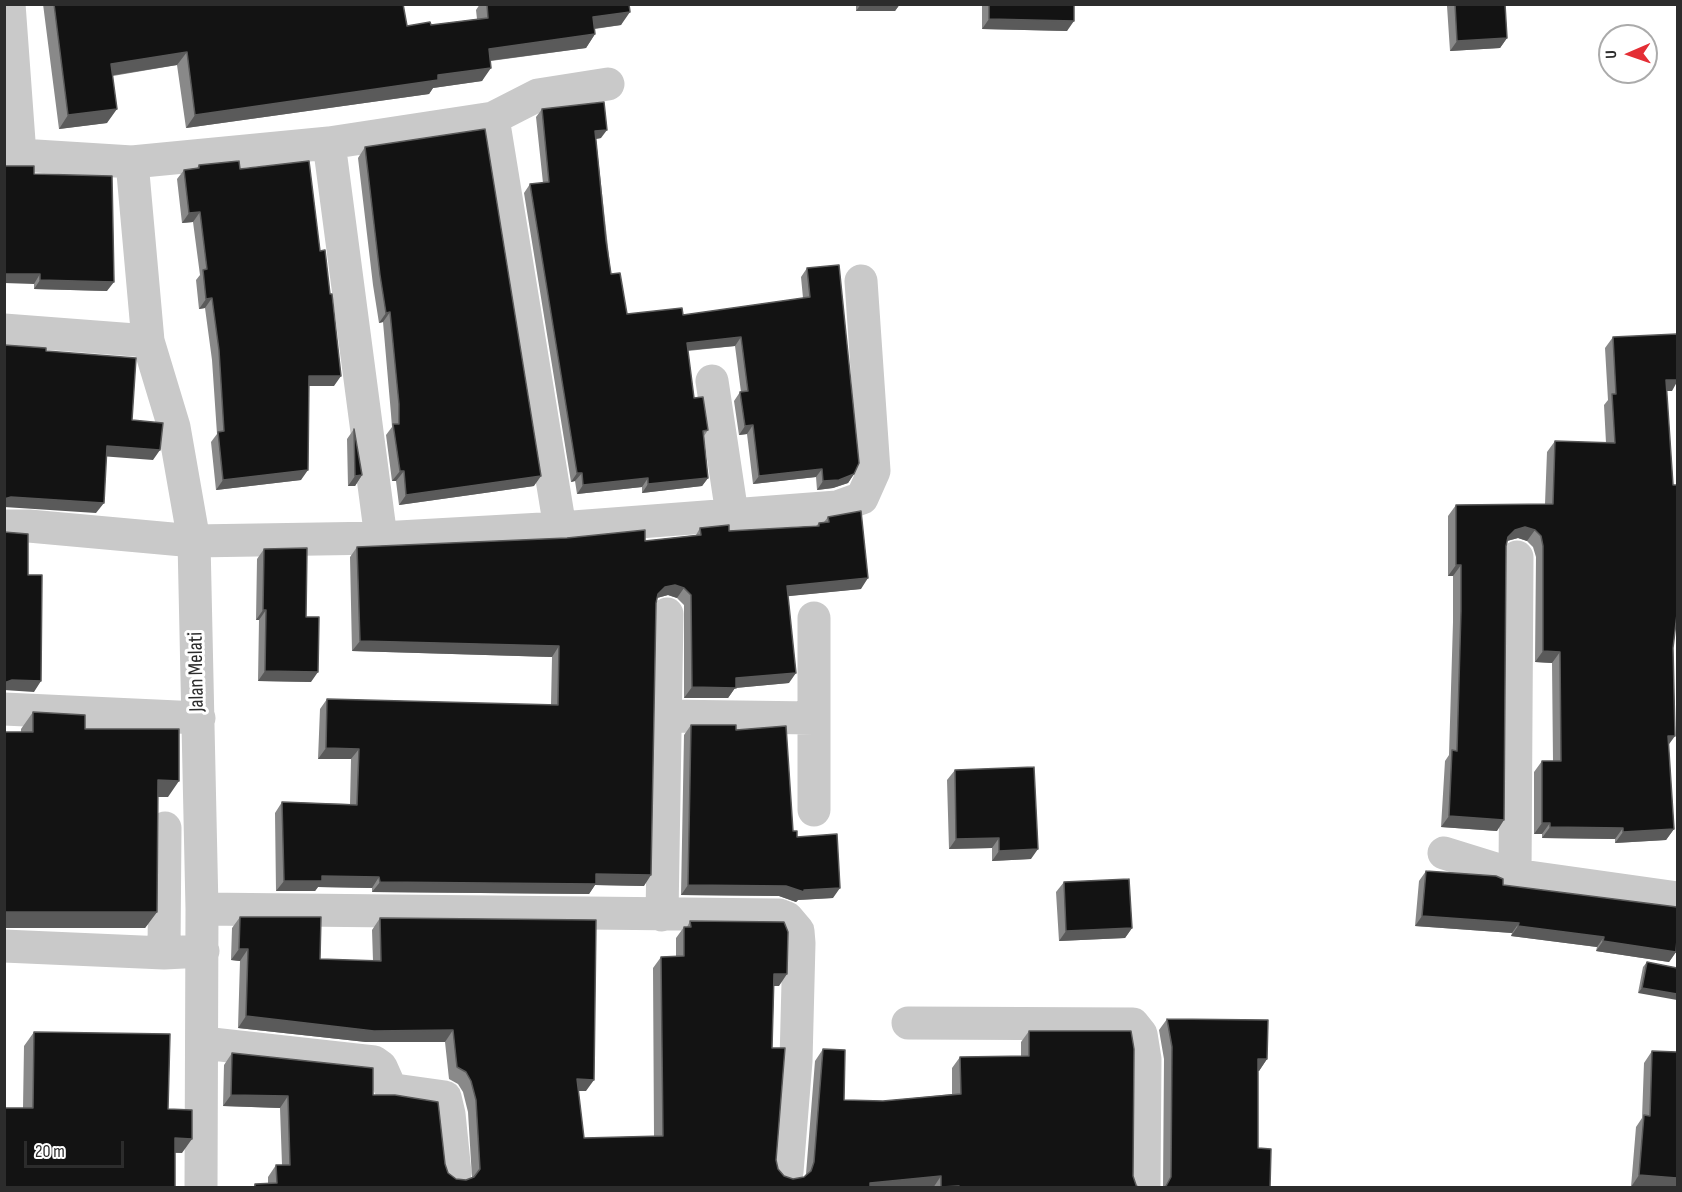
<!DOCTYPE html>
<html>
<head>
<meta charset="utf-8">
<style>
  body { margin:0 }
  #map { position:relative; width:1682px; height:1192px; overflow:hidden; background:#fff; font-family:"Sofia Sans Condensed",sans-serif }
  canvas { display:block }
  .frame { position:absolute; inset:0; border:6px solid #2c2c2c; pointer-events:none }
  .north { position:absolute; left:1598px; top:24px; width:60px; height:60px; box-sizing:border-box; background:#fff; border:2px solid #ababab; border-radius:50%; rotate:268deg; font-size:16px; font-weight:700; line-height:24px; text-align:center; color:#2c2c2c }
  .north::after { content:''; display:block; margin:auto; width:21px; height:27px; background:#e42e35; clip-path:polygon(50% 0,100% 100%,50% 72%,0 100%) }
  .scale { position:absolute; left:24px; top:1141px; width:100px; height:27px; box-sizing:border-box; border:3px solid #2c2c2c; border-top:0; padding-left:8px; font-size:18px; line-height:21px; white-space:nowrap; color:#2c2c2c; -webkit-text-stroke:4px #fff; paint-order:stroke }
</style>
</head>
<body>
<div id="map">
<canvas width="1682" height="1192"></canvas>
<div class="frame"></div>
<div class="north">U</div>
<div class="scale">20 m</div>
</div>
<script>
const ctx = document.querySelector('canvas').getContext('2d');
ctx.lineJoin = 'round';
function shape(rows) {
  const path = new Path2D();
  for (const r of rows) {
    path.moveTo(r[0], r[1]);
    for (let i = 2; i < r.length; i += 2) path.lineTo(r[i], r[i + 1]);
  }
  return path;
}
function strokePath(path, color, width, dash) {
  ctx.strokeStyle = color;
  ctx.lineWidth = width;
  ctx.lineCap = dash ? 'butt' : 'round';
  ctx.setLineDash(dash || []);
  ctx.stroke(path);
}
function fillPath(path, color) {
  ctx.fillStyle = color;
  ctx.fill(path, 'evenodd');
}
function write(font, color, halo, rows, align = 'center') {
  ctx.font = font + ' "Sofia Sans Condensed",sans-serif';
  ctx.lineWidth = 6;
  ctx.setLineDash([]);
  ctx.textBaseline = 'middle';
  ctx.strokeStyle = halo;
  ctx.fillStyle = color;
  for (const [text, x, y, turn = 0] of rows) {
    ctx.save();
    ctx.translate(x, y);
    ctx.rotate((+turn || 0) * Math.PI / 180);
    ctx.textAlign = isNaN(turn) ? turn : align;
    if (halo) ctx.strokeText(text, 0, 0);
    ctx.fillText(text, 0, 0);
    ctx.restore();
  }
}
const minor = shape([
  [9,4,20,155],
  [493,118,560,528],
  [329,143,381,538],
  [4,154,132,162,329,143,493,118,538,95,608,84],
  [132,162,148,341,174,427,194,541,202,909,201,1188],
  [4,330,148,341],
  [712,381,732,514],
  [4,526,29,526,194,541,381,538,560,528,837,507,862,498,874,471,861,281],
  [4,709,199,718],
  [665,716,814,718],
  [814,810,814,618],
  [1444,853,1515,875,1678,898],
  [1515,875,1517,557],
  [202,909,779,915,787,918,798,931,799,943,796,1061,787,1172],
  [662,915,667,614],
  [4,946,164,953,203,951],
  [164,953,165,828],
  [908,1023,1133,1024,1141,1034,1145,1059,1144,1188],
  [203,1043,374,1062,381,1067,389,1085,395,1090,445,1097,449,1114,455,1173]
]);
const wall = shape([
  [43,4,403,4,407,26,431,25,477,19,476,10,480,4,629,4,621,25,595,29,595,34,586,48,491,61,482,81,433,88,429,94,186,128,177,65,113,76,107,123,59,129],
  [856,4,900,4,895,11,856,11],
  [982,4,1074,4,1067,31,982,29],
  [1449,4,1505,4,1507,38,1500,48,1450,51,1447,6],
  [542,109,601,138,596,139,611,274,627,314,683,315,803,298,801,277,807,268,854,474,848,483,833,488,817,490,816,477,753,484,747,434,739,435,734,401,740,392,741,392,735,346,688,351,694,398,708,430,704,436,708,478,702,486,642,493,642,487,577,494,575,481,571,482,524,193,530,184,543,183,536,117],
  [365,147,534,486,399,505,396,481,392,481,386,435,392,427,391,414,383,322,379,323,373,285,358,158],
  [199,165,240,169,334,386,309,386,301,480,216,490,211,442,217,434,212,360,205,308,199,309,196,280,200,275,193,222,182,223,177,179,184,170,197,168],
  [34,174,107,291,34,289],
  [1613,337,1672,391,1666,391,1673,648,1668,745,1674,829,1666,840,1615,843,1615,839,1542,838,1542,834,1534,834,1534,772,1542,761,1553,761,1552,663,1535,662,1536,557,1533,547,1527,541,1518,538,1507,541,1506,546,1497,831,1441,827,1445,761,1449,755,1453,622,1453,576,1448,576,1448,516,1456,505,1545,504,1547,452,1555,441,1606,443,1604,405,1608,400,1605,348],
  [354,429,362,475,355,486,348,486,347,439],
  [828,517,861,589,788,596,789,683,735,688,728,698,684,698,684,605,677,598,668,595,657,598,656,603,644,886,595,885,589,894,372,892,372,888,318,887,315,891,276,891,275,813,282,802,350,804,351,759,318,759,320,709,327,699,551,705,552,657,352,651,350,557,357,547,645,541,696,535,700,528,729,531,816,526,819,523,824,522],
  [264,549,306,617,311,682,258,681,259,620,256,620,257,559],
  [33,712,85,729,168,797,158,797,157,912,145,928,4,928,4,732,21,732,21,729],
  [691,725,736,730,793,831,797,837,833,898,798,900,796,902,779,896,681,895,684,735],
  [955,770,1031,859,992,861,992,848,949,849,947,780],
  [1426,871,1503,885,1676,952,1669,962,1596,951,1597,947,1511,936,1512,933,1415,926,1419,881],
  [1064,882,1132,928,1125,938,1059,941,1056,892],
  [240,917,320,959,373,961,372,930,380,918,586,1091,578,1091,584,1138,654,1136,653,968,661,957,676,956,676,938,684,927,687,927,690,921,779,986,774,986,772,1048,776,1160,778,1169,784,1176,793,1179,804,1177,806,1174,815,1061,823,1049,844,1100,883,1101,952,1094,952,1068,960,1057,1021,1056,1021,1042,1029,1031,1133,1176,1136,1185,1138,1188,253,1188,255,1184,268,1184,268,1177,276,1165,282,1165,280,1108,223,1106,224,1065,232,1053,373,1095,445,1164,448,1173,456,1179,466,1180,472,1178,468,1112,463,1092,458,1084,449,1079,445,1042,366,1042,238,1028,240,961,231,960,232,928],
  [1647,962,1677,968,1638,993,1643,967],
  [1167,1019,1267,1059,1259,1071,1258,1071,1258,1148,1270,1188,1163,1188,1164,1059,1159,1030],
  [34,1032,168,1109,182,1153,175,1153,23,1108,24,1046],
  [1652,1051,1677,1188,1631,1187,1636,1127,1642,1118,1644,1063]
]);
const shadedWall = shape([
  [861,4,900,4,895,11,856,11],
  [630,12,621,25,584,30,593,17],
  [989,19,1074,21,1067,31,982,29],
  [595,34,586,48,480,62,489,49],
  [1507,38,1500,48,1450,51,1457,41],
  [187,52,177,65,102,77,111,64],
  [491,68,482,81,433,88,429,94,186,128,195,115,438,75],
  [117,109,107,123,59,129,68,115],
  [607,130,601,138,589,140,595,131],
  [200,212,193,222,182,223,189,213],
  [4,274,40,274,34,284,4,283],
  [40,280,114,282,107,291,34,289],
  [212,298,205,308,199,309,206,299],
  [390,312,383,322,379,323,386,313],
  [741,337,735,346,681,351,687,343],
  [309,376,341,376,334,386,302,386],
  [1666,380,1677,380,1677,382,1672,391,1658,391],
  [753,425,747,434,739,435,745,426],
  [107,446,160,450,153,460,100,456],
  [822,469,816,477,753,484,759,476],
  [308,470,301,480,216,490,223,480],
  [400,471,404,471,396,481,392,481],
  [577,473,582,473,575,481,571,482],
  [854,474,848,483,833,488,817,490,823,481],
  [362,475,355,486,348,486,355,476],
  [541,476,534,486,399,505,406,495],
  [648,478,642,487,577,494,583,485],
  [708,478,702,486,642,493,648,484],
  [11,497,104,503,96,513,4,507,4,499],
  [1525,527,1535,530,1527,541,1518,538,1507,541,1508,537,1515,530],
  [1456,565,1461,565,1453,576,1448,576],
  [868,578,861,589,780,597,787,586],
  [675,585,684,588,677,598,668,595,657,598,658,594,665,587],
  [263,610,266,610,259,620,256,620],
  [360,641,559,646,552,657,352,651],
  [1543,651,1560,652,1552,663,1535,662],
  [265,671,318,672,311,682,258,681],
  [796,673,789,683,735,688,728,698,684,698,692,687,736,678],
  [12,680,41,681,34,692,4,690,4,683],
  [1668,736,1675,736,1667,747],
  [326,748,359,749,351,759,318,759],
  [158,780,179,781,168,797,147,797],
  [1449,816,1504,820,1497,831,1441,827],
  [1542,823,1550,823,1542,834,1534,834],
  [1550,827,1623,828,1615,839,1542,838],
  [1674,829,1666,840,1615,843,1623,832],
  [999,838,992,848,949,849,956,839],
  [1038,849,1031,859,992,861,999,851],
  [596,874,651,875,644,886,595,885,589,894,372,892,380,882],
  [322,876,379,877,372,888,318,887,315,891,276,891,284,881],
  [688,885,786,886,804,890,840,888,833,898,798,900,796,902,779,896,681,895],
  [4,912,157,912,145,928,4,928],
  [1422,916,1519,923,1512,933,1415,926],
  [1518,926,1604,937,1597,947,1511,936],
  [1132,928,1125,938,1059,941,1066,931],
  [1603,941,1676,952,1669,962,1596,951],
  [239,949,248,949,240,961,231,960],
  [774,974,787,974,779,986,766,986],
  [1642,988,1677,994,1677,1000,1638,993],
  [246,1016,453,1030,445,1042,366,1042,238,1028],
  [1258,1059,1267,1059,1259,1071,1250,1071],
  [577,1079,594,1080,586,1091,569,1091],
  [231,1095,288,1096,280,1108,223,1106],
  [175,1138,192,1139,182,1153,165,1152],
  [1639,1175,1677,1178,1677,1188,1631,1187],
  [941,1176,933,1188,866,1188,870,1183]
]);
const building = shape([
  [54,4,403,4,407,26,430,22,431,25,488,18,487,4,629,4,630,12,593,17,595,34,489,49,491,68,438,75,438,80,195,115,187,52,111,64,117,109,68,115,54,4],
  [989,4,1074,4,1074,21,989,19,989,4],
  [1455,4,1505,4,1507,38,1457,41,1455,4],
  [604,102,607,130,595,131,606,241,611,274,620,273,627,314,682,308,683,315,810,297,807,268,839,265,859,463,854,474,839,480,823,481,822,469,759,476,753,425,745,426,740,392,748,391,741,337,687,343,694,398,703,397,708,430,703,431,708,478,648,484,648,478,583,485,582,473,577,473,530,184,549,182,542,109,604,102],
  [485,129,541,476,406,495,404,471,400,471,393,424,399,424,399,404,390,312,386,313,380,275,365,147,485,129],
  [239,161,240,169,309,161,320,251,325,250,330,294,332,294,341,376,309,376,308,470,223,480,218,432,224,431,219,350,212,298,206,299,203,270,207,269,200,212,189,213,184,170,199,168,199,165,239,161],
  [4,166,34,166,34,174,112,176,114,282,40,280,40,274,4,274,4,166],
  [1677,334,1677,380,1666,380,1673,485,1677,485,1677,614,1673,648,1675,736,1668,736,1674,829,1623,832,1623,828,1550,827,1550,823,1542,823,1542,761,1561,761,1560,652,1543,651,1543,546,1541,536,1535,530,1525,527,1515,530,1508,537,1506,546,1504,820,1449,816,1452,750,1457,751,1461,611,1461,565,1456,565,1456,505,1553,504,1555,441,1615,443,1612,394,1616,394,1613,337,1677,334],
  [4,345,46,348,46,351,136,358,132,420,163,423,160,450,107,446,104,503,11,497,4,499,4,345],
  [354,429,362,475,355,476,354,429],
  [861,511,868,578,787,586,796,673,736,678,736,688,692,687,691,595,684,588,675,585,665,587,658,594,656,603,651,875,596,874,596,884,380,882,379,877,322,876,322,881,284,881,282,802,357,805,359,749,326,748,327,699,558,705,559,646,360,641,357,547,567,538,645,530,645,541,701,535,700,528,729,525,729,531,819,526,819,523,829,522,828,517,861,511],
  [4,532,28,534,28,575,42,575,41,681,12,680,4,683,4,532],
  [307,548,306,617,319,617,318,672,265,671,266,610,263,610,264,549,307,548],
  [33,712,85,715,85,729,179,729,179,781,158,780,157,912,4,912,4,732,33,732,33,712],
  [691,725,736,725,736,730,786,726,793,831,797,831,797,837,837,834,840,888,804,890,804,892,786,886,688,885,691,725],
  [1034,767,1038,849,999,851,999,838,956,839,955,770,1034,767],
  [1426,871,1496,876,1503,879,1503,885,1677,907,1677,939,1676,952,1603,941,1604,937,1518,926,1519,923,1422,916,1426,871],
  [1129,879,1132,928,1066,931,1064,882,1129,879],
  [240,917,321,917,320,959,381,961,380,918,596,920,594,1080,577,1079,584,1138,663,1136,661,957,684,956,684,927,691,927,690,921,784,922,788,932,787,974,774,974,772,1048,785,1048,776,1160,778,1169,784,1176,793,1179,804,1177,811,1171,814,1162,823,1049,845,1050,844,1100,883,1101,961,1094,960,1057,1029,1056,1029,1031,1131,1031,1134,1049,1133,1176,1136,1185,1138,1188,959,1188,959,1186,941,1187,941,1176,870,1183,870,1188,255,1188,255,1184,277,1183,276,1165,290,1165,288,1096,231,1095,232,1053,373,1068,373,1095,395,1095,438,1102,445,1164,448,1173,456,1179,466,1180,474,1177,480,1169,476,1100,471,1081,466,1072,457,1067,453,1030,374,1031,246,1016,248,949,239,949,240,917],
  [1647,962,1677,968,1677,994,1642,988,1647,962],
  [1167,1019,1268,1020,1267,1059,1258,1059,1258,1148,1271,1149,1270,1188,1165,1188,1171,1177,1172,1047,1167,1019],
  [34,1032,170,1034,168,1109,192,1110,192,1139,175,1138,175,1188,4,1188,4,1108,33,1108,34,1032],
  [1652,1051,1677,1052,1677,1178,1639,1175,1644,1115,1650,1116,1652,1051]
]);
const streetNames = [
  ["Jalan Melati",197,672,-91]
];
strokePath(minor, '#c9c9c9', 33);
fillPath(wall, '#898989');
fillPath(shadedWall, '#5a5a5a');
fillPath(building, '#131313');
strokePath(building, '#5a5a5a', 1.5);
write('21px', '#2c2c2c', '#fff', streetNames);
</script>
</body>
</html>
